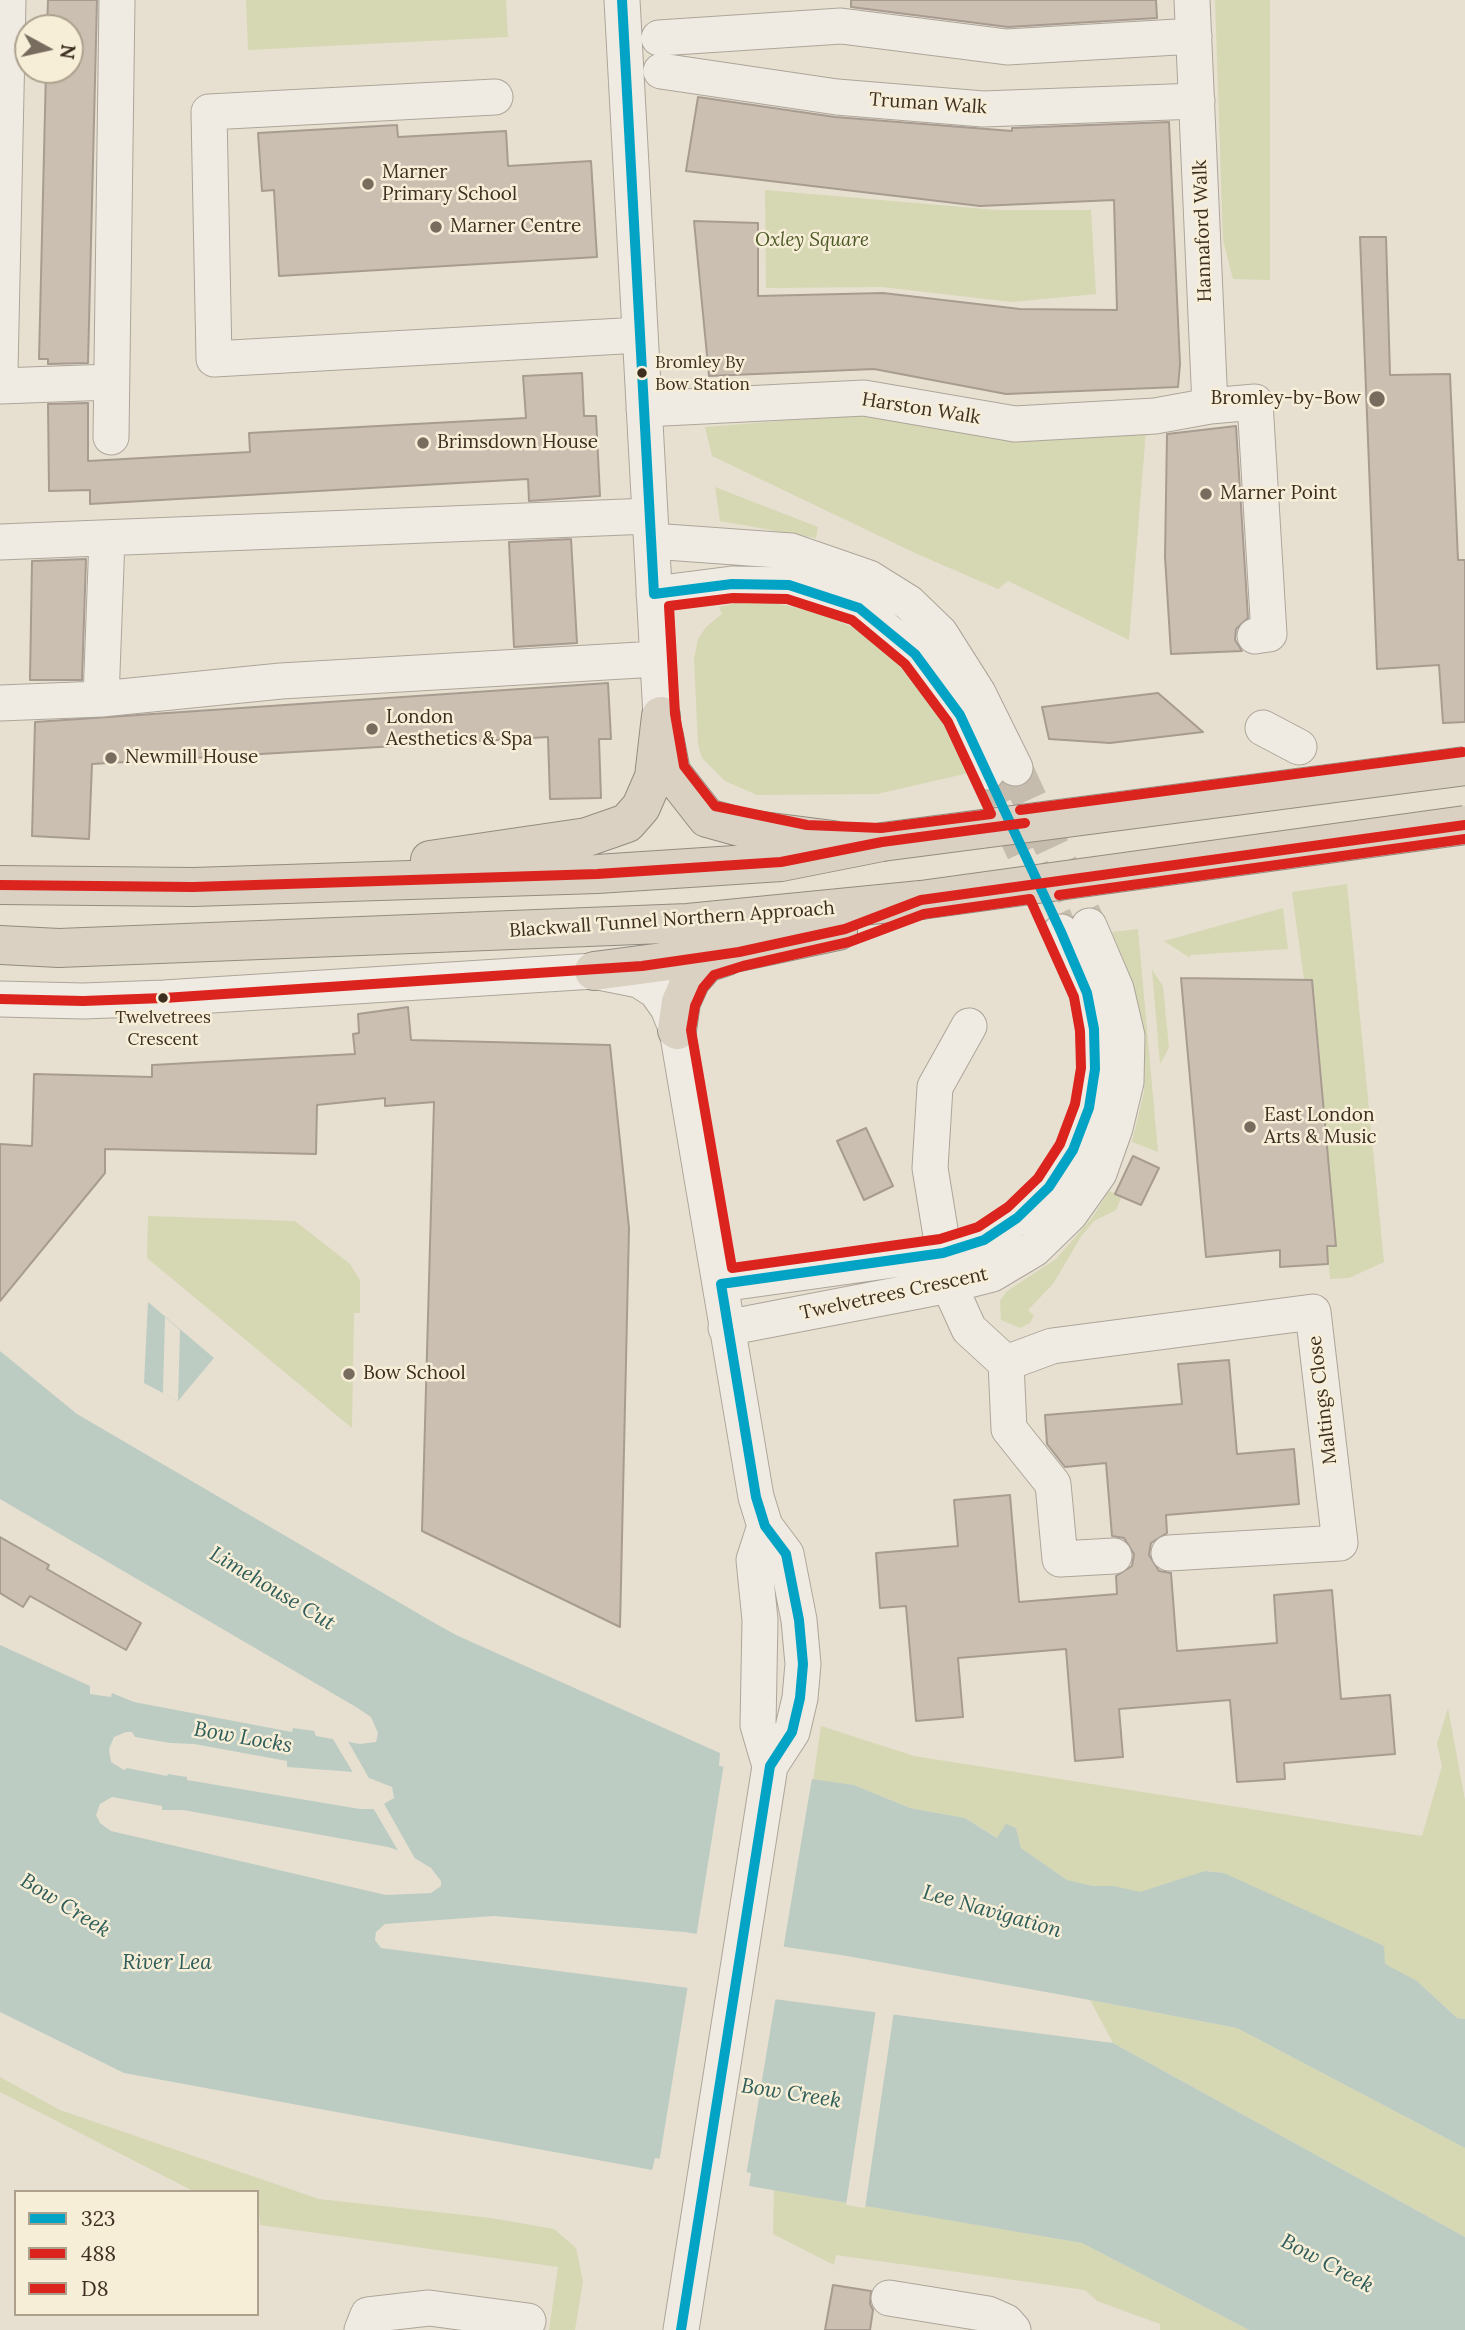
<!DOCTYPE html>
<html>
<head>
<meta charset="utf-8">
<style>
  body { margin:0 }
  #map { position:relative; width:1465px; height:2330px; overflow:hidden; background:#e7e0d1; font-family:Lora,serif }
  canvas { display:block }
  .legend { position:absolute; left:14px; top:2190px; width:245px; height:126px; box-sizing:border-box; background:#f7eed8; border:2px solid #ada18e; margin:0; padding:9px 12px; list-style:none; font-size:21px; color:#3d2e20 }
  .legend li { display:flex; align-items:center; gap:14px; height:35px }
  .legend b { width:35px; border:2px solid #ada18e }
  .north { position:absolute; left:14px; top:14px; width:70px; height:70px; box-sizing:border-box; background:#f7eed8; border:2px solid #ada18e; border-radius:50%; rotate:98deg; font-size:19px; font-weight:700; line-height:28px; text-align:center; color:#3d2e20 }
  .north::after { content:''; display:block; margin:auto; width:24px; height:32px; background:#786c5e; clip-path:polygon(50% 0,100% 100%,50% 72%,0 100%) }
</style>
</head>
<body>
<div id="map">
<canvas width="1465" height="2330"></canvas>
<ul class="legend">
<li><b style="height:9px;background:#03a3c5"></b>323</li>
<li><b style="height:9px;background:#dc241f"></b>488</li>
<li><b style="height:9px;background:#dc241f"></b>D8</li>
</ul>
<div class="north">N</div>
</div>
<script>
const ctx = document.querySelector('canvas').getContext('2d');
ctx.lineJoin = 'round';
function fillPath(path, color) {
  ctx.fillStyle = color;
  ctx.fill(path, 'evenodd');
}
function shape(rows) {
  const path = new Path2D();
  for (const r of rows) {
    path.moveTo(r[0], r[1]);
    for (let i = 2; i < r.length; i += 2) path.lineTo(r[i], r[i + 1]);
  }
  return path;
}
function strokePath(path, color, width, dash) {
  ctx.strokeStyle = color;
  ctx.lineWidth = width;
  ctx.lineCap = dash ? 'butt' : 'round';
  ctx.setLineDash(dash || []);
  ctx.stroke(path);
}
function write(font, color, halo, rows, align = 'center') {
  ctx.font = font + ' Lora,serif';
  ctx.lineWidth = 5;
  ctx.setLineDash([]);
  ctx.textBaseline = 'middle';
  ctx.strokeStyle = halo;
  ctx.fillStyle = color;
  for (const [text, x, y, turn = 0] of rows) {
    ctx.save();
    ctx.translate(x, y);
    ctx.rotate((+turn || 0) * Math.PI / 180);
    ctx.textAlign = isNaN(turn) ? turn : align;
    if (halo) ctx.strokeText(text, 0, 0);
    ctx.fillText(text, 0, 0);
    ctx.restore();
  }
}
const green = shape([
  [246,0,506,0,508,37,248,50],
  [1215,0,1270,0,1270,280,1233,279,1223,240],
  [765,190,997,210,1091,210,1096,294,1012,302,882,287,766,288],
  [867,414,1146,431,1129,640,1008,581,998,589,915,553,712,456,705,427],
  [715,487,818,527,816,538,720,521],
  [756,599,816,612,859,630,915,673,973,772,877,794,757,795,725,781,702,758,698,744,694,659,698,639,706,627,722,614,719,607],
  [1347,884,1384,1262,1349,1278,1330,1279,1327,1246,1336,1245,1312,981,1304,980,1292,892],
  [1283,908,1288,949,1190,955,1190,958,1164,941],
  [1138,929,1158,1152,1132,1142,1144,1092,1145,1037,1134,986,1112,932],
  [1152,970,1163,986,1169,1048,1160,1064],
  [1109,1191,1122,1196,1116,1210,1094,1221,1082,1235,1053,1284,1028,1310,1034,1316,1030,1323,1020,1328,1001,1320,1000,1301,1007,1291,1056,1259,1092,1218],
  [148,1216,295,1221,350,1264,360,1280,360,1313,354,1313,352,1428,147,1258],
  [1448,1708,1465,1800,1465,2019,1457,2018,1417,1981,1395,1971,1299,1909,1224,1873,1205,1871,1140,1893,1114,1886,1093,1886,1067,1880,1021,1848,1016,1828,1006,1825,998,1838,965,1818,910,1808,854,1785,813,1781,821,1726,914,1756,1422,1836,1442,1766,1437,1744],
  [1090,2000,1237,2028,1465,2148,1465,2237,1113,2043],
  [0,2077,60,2110,319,2199,491,2218,554,2229,576,2248,583,2281,575,2330,549,2330,558,2267,260,2225,257,2192,195,2192,0,2092],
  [774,2190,1082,2243,1249,2330,1160,2330,1160,2324,1097,2301,1085,2290,836,2255,834,2265,773,2234]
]);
const water = shape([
  [148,1302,214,1358,178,1401,144,1383],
  [0,1351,77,1414,431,1621,456,1635,720,1753,719,1766,854,1785,910,1808,965,1818,997,1838,1006,1824,1016,1828,1021,1848,1067,1880,1093,1886,1114,1886,1140,1892,1205,1871,1224,1873,1384,1946,1385,1964,1417,1981,1457,2018,1465,2019,1465,2148,1237,2028,1090,2000,847,1956,684,1932,494,1916,385,1924,376,1932,375,1940,381,1948,1113,2043,1465,2237,1465,2330,1249,2330,1082,2243,749,2186,751,2173,655,2158,652,2170,124,2073,0,2012,0,1645,90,1686,90,1694,111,1697,112,1693,134,1702,292,1732,293,1728,314,1731,316,1736,360,1744,376,1742,378,1733,371,1717,356,1707,0,1499],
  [126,1732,132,1732,135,1737,170,1743,194,1744,287,1761,287,1767,354,1772,392,1787,394,1798,375,1809,360,1809,187,1780,187,1777,168,1774,167,1776,127,1768,124,1770,111,1762,109,1749,114,1737],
  [112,1797,162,1806,162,1810,183,1810,388,1847,406,1853,431,1868,441,1881,441,1886,431,1893,386,1895,111,1831,100,1823,96,1815,100,1804]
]);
const pier = shape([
  [165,1317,180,1330,178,1401,163,1393],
  [330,1734,345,1736,370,1780,355,1776],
  [724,1763,812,1778,783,1950,696,1938],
  [383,1802,418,1864,400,1854,372,1806],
  [688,1985,776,1996,746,2176,659,2163],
  [876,2009,894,2011,865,2208,846,2205]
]);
const building = shape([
  [48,0,97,0,88,363,48,364,48,359,39,359,46,70,70,70,70,28,47,28,48,0],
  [851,0,1156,0,1157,18,1008,27,851,7,851,0],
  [698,97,835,117,1012,131,1012,128,1169,122,1180,364,1178,387,1006,394,874,369,709,376,694,221,758,223,758,296,883,293,1020,309,1117,310,1114,200,980,206,686,171,698,97],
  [397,125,398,137,506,131,508,166,591,161,597,257,279,276,274,190,262,191,258,133,397,125],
  [1360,237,1386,237,1390,375,1450,374,1458,560,1465,560,1465,722,1443,723,1439,665,1377,669,1360,237],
  [582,373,584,416,596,416,600,496,529,501,528,479,90,504,90,490,49,491,48,404,88,403,88,461,250,452,249,433,526,418,523,376,582,373],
  [1236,426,1248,618,1236,629,1235,640,1242,651,1171,654,1165,557,1167,434,1236,426],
  [571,539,577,643,514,647,509,542,571,539],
  [86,559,82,680,30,680,32,561,86,559],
  [608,683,611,739,599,739,601,798,550,799,548,737,92,764,89,839,32,836,35,722,608,683],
  [1158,693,1203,732,1110,743,1049,739,1042,707,1158,693],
  [1181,978,1312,980,1336,1246,1327,1246,1328,1264,1280,1267,1280,1250,1206,1257,1181,978],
  [408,1007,411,1040,610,1045,629,1228,620,1627,422,1531,434,1102,385,1106,385,1098,317,1105,316,1154,105,1149,105,1173,0,1301,0,1144,32,1146,34,1074,152,1077,152,1065,355,1054,353,1034,359,1033,358,1014,408,1007],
  [866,1128,893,1186,864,1200,837,1141,866,1128],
  [1133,1156,1159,1168,1141,1205,1115,1194,1133,1156],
  [1229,1360,1237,1454,1294,1449,1299,1504,1166,1515,1167,1533,1151,1543,1149,1555,1159,1571,1171,1573,1177,1651,1277,1643,1274,1595,1332,1590,1341,1699,1390,1695,1395,1754,1284,1763,1285,1779,1237,1782,1230,1700,1119,1709,1123,1757,1075,1761,1066,1649,958,1658,963,1717,916,1721,906,1606,880,1608,876,1553,958,1546,954,1500,1010,1495,1019,1602,1117,1594,1116,1576,1132,1566,1134,1554,1124,1538,1112,1536,1106,1463,1065,1467,1047,1444,1045,1415,1182,1404,1178,1364,1229,1360],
  [0,1537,49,1565,47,1569,141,1623,126,1650,30,1596,23,1607,0,1593,0,1537],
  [833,2285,871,2291,870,2304,873,2310,870,2330,825,2330,833,2285]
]);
const minorTunnel = shape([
  [1015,768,1089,926],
  [987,772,1061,932]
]);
const minor = shape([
  [622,0,661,716],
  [659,38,841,26,1007,47,1194,36],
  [661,71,837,97,983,109,1197,101],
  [495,97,209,112,214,359,640,335],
  [0,372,8,0],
  [0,386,111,382],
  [1210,406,1255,402,1269,634,1255,636],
  [644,409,864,398,1015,424,1155,416,1210,406,1192,0],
  [111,437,117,0],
  [652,541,791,551,869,578,909,603,940,633,978,693,1015,768],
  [0,542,650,516],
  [654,594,732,584,789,585,859,608,915,654,960,715,987,772],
  [101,699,107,539],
  [0,703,101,699,281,681,657,659],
  [1263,728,1299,747],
  [0,999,83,1001,164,998,594,971,639,980,656,991,668,1008,677,1030,756,1497,765,1526,786,1554,799,1620,803,1664,800,1698,792,1732,770,1766,681,2330],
  [969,1026,935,1087,930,1168,949,1285,969,1329,1006,1363,1009,1429,1053,1484,1060,1559,1114,1556],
  [721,1284,943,1253,984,1240,1017,1218,1049,1187,1073,1150,1089,1108,1095,1069,1094,1029,1087,993,1061,932],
  [726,1328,949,1285,992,1274,1034,1249,1070,1214,1099,1173,1115,1128,1126,1082,1127,1036,1116,989,1089,926],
  [1006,1363,1052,1346,1313,1312,1340,1543,1169,1553],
  [765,1526,754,1560,760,1620,758,1725,770,1766],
  [889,2298,988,2314,1006,2322,1013,2330],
  [362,2330,368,2315,429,2308,528,2321]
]);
const highway = shape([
  [664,736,671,772,707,818,747,829,833,840],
  [430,860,587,837,627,823,641,807,654,777,661,716],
  [0,885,193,887,597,874,781,862,882,842],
  [0,945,59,948,688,923,921,900],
  [594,971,739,952,838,931],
  [677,1030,681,1002,691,980,706,963,727,956]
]);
const highwayBridge = shape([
  [882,842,1465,766],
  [921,900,1465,825]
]);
const bus1 = shape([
  [622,0,654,594,732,584,789,585,859,608,915,654,960,715,1061,932,1087,993,1094,1029,1095,1069,1089,1108,1073,1150,1049,1187,1017,1218,984,1240,943,1253,721,1284,756,1497,765,1526,786,1554,799,1620,803,1664,800,1698,792,1732,770,1766,681,2330]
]);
const bus2 = shape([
  [733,598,787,599,852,620,905,664,948,722,991,814,881,828,807,825,715,806,684,766,675,714,669,606,733,598],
  [1020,810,1463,752],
  [1059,895,1465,839],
  [1030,899,1074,997,1080,1031,1081,1068,1075,1104,1060,1144,1038,1178,1008,1207,978,1227,940,1239,732,1268,691,1030,695,1006,703,988,714,975,743,966,849,942,924,914,1030,899]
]);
const bus3 = shape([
  [0,885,193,887,597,874,781,862,882,842,1025,823],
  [0,999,83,1001,164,998,642,966,739,952,845,929,921,900,1465,825]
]);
const markers = [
  [368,184,7,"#786c5e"],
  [436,227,7,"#786c5e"],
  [642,373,6,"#3d2e20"],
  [1377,399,9,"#786c5e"],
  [423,443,7,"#786c5e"],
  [1206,494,7,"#786c5e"],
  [372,729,7,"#786c5e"],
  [111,758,7,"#786c5e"],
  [163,998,6,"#3d2e20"],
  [1250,1127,7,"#786c5e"],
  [349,1374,7,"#786c5e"]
];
const busNames = [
  ["Bromley By",655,363],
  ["Bow Station",655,385],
  ["Twelvetrees",163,1018,"center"],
  ["Crescent",163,1040,"center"]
];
const streetNames = [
  ["Truman Walk",928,104,4],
  ["Hannaford Walk",1203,231,-92],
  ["Harston Walk",921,409,9],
  ["Blackwall Tunnel Northern Approach",672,920,-4],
  ["Twelvetrees Crescent",894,1294,-12],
  ["Maltings Close",1323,1400,-97]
];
const poiNames = [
  ["Marner",382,173],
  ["Primary School",382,195],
  ["Marner Centre",450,227],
  ["Bromley-by-Bow",1361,399,"right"],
  ["Brimsdown House",437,443],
  ["Marner Point",1220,494],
  ["London",386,718],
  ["Aesthetics & Spa",386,740],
  ["Newmill House",125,758],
  ["East London",1264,1116],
  ["Arts & Music",1264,1138],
  ["Bow School",363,1374]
];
const parkNames = [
  ["Oxley Square",812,241]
];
const waterNames = [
  ["Limehouse Cut",272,1589,31],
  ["Bow Locks",243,1738,10],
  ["Bow Creek",65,1906,32],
  ["Lee Navigation",992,1912,16],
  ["River Lea",167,1963],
  ["Bow Creek",791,2094,9],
  ["Bow Creek",1327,2264,28]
];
fillPath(green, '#d6d7b3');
fillPath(water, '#bcccc2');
fillPath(pier, '#e7e0d1');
fillPath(building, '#cbbfb2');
strokePath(building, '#a89c90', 2);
strokePath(minorTunnel, '#c5bcae', 35, [35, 18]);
strokePath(minor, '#ada599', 37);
strokePath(highway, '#928b80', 40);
strokePath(minor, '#efebe3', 35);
strokePath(highway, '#dad1c2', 38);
strokePath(highwayBridge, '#928b80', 40, []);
strokePath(highwayBridge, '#dad1c2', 38);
strokePath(bus1, '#03a3c5', 10);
strokePath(bus2, '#dc241f', 10);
strokePath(bus3, '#dc241f', 10);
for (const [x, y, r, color] of markers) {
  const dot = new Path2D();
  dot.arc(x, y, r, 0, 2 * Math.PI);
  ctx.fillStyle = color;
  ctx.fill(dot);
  strokePath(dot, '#f7eed8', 2.5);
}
write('17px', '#3d2e20', '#f7eed8', busNames, 'left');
write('19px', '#3d2e20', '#f7eed8', streetNames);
write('19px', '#3d2e20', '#f7eed8', poiNames, 'left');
write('italic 19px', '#4d5a26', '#f7eed8', parkNames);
write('italic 21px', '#2f5d5a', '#f7eed8', waterNames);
</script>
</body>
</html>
